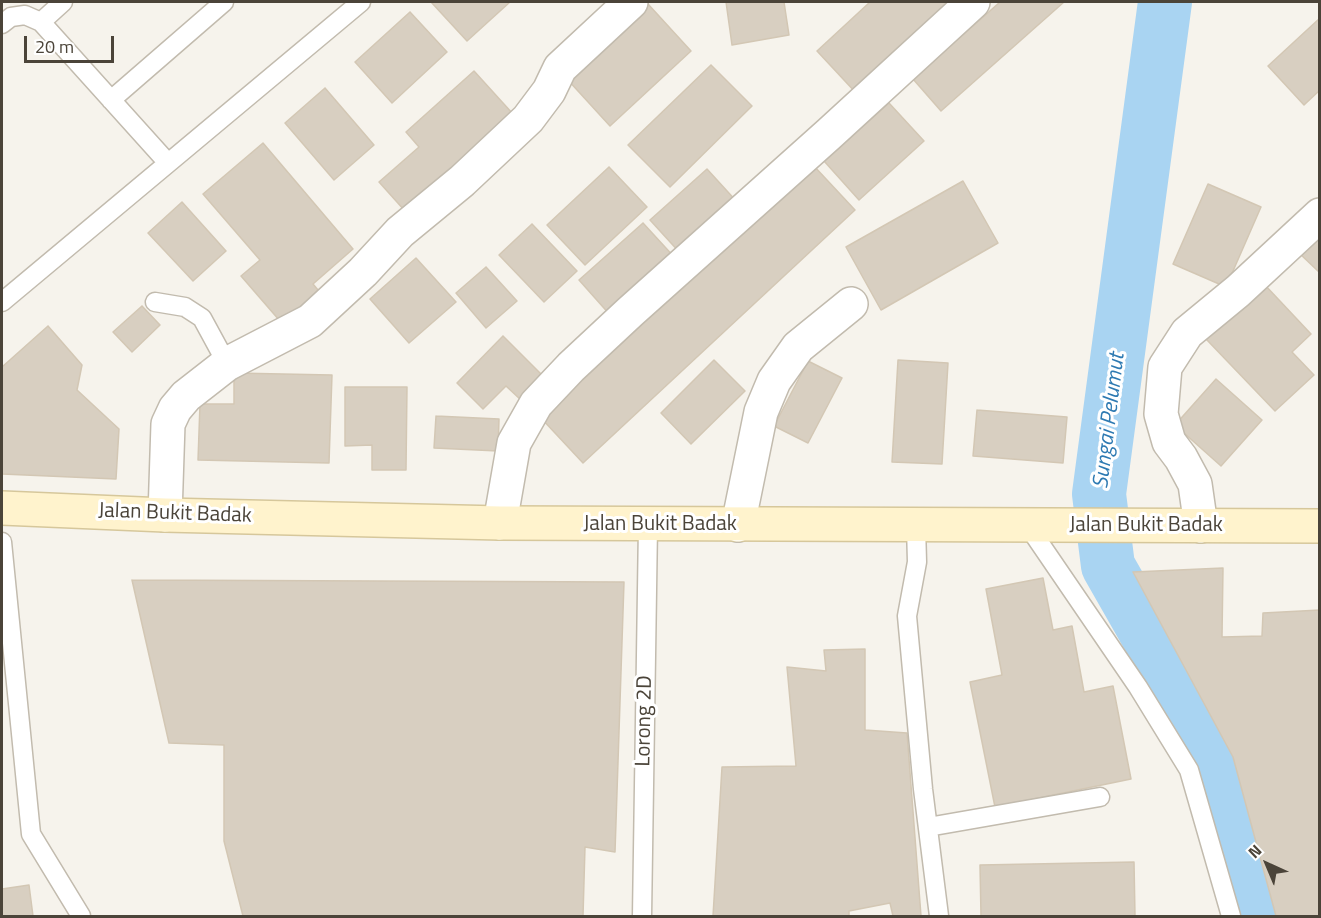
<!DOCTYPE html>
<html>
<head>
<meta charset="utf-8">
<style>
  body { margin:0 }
  #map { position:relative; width:1321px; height:918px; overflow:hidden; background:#f6f3ec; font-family:"Titillium Web",sans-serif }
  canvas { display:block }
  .frame { position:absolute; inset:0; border:3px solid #4b4439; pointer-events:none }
  .north { position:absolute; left:1237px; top:834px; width:60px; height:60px; -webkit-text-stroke:4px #fff; paint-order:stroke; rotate:316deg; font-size:16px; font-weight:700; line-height:24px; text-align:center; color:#4b4439 }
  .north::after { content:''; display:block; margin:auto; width:21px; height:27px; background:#4b4439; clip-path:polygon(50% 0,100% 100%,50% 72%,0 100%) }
  .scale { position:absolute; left:24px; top:36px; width:90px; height:27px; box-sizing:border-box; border:3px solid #4b4439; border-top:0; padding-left:8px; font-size:18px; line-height:21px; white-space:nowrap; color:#4b4439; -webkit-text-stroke:4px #fff; paint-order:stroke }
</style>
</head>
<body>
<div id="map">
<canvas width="1321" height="918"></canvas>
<div class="frame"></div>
<div class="north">N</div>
<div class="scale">20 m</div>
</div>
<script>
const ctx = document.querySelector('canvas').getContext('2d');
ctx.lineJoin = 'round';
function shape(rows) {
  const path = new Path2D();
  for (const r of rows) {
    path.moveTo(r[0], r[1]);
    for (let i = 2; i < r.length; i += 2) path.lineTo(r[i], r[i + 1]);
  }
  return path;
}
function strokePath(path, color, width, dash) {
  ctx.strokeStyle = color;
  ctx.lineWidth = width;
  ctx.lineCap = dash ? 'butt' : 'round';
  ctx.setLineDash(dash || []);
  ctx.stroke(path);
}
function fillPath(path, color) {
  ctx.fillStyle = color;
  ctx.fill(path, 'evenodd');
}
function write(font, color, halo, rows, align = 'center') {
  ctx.font = font + ' "Titillium Web",sans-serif';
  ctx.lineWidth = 6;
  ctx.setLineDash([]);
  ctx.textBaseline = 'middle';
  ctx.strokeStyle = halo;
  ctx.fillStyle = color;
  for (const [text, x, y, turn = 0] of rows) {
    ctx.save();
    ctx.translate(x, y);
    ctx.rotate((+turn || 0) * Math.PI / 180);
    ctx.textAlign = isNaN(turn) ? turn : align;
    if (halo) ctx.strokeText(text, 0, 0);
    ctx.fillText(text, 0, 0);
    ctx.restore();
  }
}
const river = shape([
  [1165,2,1099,494,1108,566,1214,752,1261,916]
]);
const building = shape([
  [431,2,510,2,467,41,431,2],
  [726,2,784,2,789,35,732,45,726,2],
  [870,2,955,2,857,94,817,51,870,2],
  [1000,2,1064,2,941,111,913,79,1000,2],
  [648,4,691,51,610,126,567,79,648,4],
  [410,12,447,52,392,103,355,62,410,12],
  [1320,18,1320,90,1304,105,1268,66,1320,18],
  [711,65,752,106,670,187,628,145,711,65],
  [474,71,513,114,405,211,379,182,419,147,406,132,474,71],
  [325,88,374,145,334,180,285,123,325,88],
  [889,103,924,141,859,200,824,161,889,103],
  [263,143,353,249,313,284,323,296,286,328,241,276,260,260,203,194,263,143],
  [813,165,855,210,583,463,541,418,813,165],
  [609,167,647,207,585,265,547,225,609,167],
  [707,169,738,203,681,254,650,220,707,169],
  [963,181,998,243,881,310,846,247,963,181],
  [1208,184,1261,207,1226,287,1173,264,1208,184],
  [182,202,226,251,193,281,148,233,182,202],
  [643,223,676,259,611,316,579,280,643,223],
  [532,224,577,271,544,302,499,255,532,224],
  [1320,230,1320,273,1298,252,1320,230],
  [416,258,456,302,409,343,370,299,416,258],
  [486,267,517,301,486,328,456,293,486,267],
  [1264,284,1311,334,1292,352,1314,375,1275,411,1206,339,1264,284],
  [142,306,160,325,132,352,113,332,142,306],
  [48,326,82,365,77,390,119,429,116,479,2,474,2,367,48,326],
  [503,336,545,378,522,401,506,386,483,409,457,383,503,336],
  [714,360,745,391,691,444,661,413,714,360],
  [898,360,948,363,942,464,892,462,898,360],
  [808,361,842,378,808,443,774,426,808,361],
  [234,373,332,375,329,463,198,460,200,404,234,404,234,373],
  [1216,379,1262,420,1221,466,1175,425,1216,379],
  [345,387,407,387,406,470,372,470,372,445,345,446,345,387],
  [977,410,1067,417,1063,463,973,456,977,410],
  [436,416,499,419,498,451,434,448,436,416],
  [1223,568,1222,637,1262,636,1263,613,1320,610,1320,916,1276,916,1233,757,1133,572,1223,568],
  [1043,578,1053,630,1072,626,1084,692,1113,686,1131,779,995,807,970,682,1002,675,986,589,1043,578],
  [132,580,624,582,615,852,585,847,583,916,243,916,224,841,224,745,169,743,132,580],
  [865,649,865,730,907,733,921,916,893,916,890,903,849,911,849,916,713,916,722,767,796,766,787,667,826,671,824,650,865,649],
  [1134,862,1135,916,981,916,980,865,1134,862],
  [29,885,33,916,2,916,2,889,29,885]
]);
const service = shape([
  [41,22,63,2],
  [2,24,11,17,25,15,41,22,168,163],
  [111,100,224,2],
  [2,302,361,2],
  [155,302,185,307,202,318,227,364],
  [916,526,917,562,907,616,923,789,939,916],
  [1028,526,1138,687,1189,770,1231,916],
  [2,542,31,834,81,916],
  [928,827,1100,797],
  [642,916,648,525]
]);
const minor = shape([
  [165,515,168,424,175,409,186,396,227,364,310,321,363,272,400,232,462,181,528,119,549,91,560,68,631,2],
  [500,523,514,443,536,404,571,367,630,312,829,134,973,2],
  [738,525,761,412,774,381,798,347,851,304],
  [1201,526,1195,484,1181,458,1169,442,1161,414,1165,367,1187,333,1238,291,1320,215]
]);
const secondary = shape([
  [2,508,165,515,500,523,1320,526]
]);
const streetNames = [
  ["Jalan Bukit Badak",175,514,2],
  ["Jalan Bukit Badak",660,525],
  ["Jalan Bukit Badak",1146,526],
  ["Lorong 2D",645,721,-89]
];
const waterNames = [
  ["Sungai Pelumut",1110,421,-83]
];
strokePath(river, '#a9d4f2', 54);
fillPath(building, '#d8cfc1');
strokePath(building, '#d3c7b4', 1.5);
strokePath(service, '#c2bbae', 21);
strokePath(minor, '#c2bbae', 36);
strokePath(secondary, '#d6c79b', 36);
strokePath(service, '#fff', 18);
strokePath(minor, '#fff', 33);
strokePath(secondary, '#fff3cd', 33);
write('21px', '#4b4439', '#fff', streetNames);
write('italic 22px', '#2e7ab2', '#fff', waterNames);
</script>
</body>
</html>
